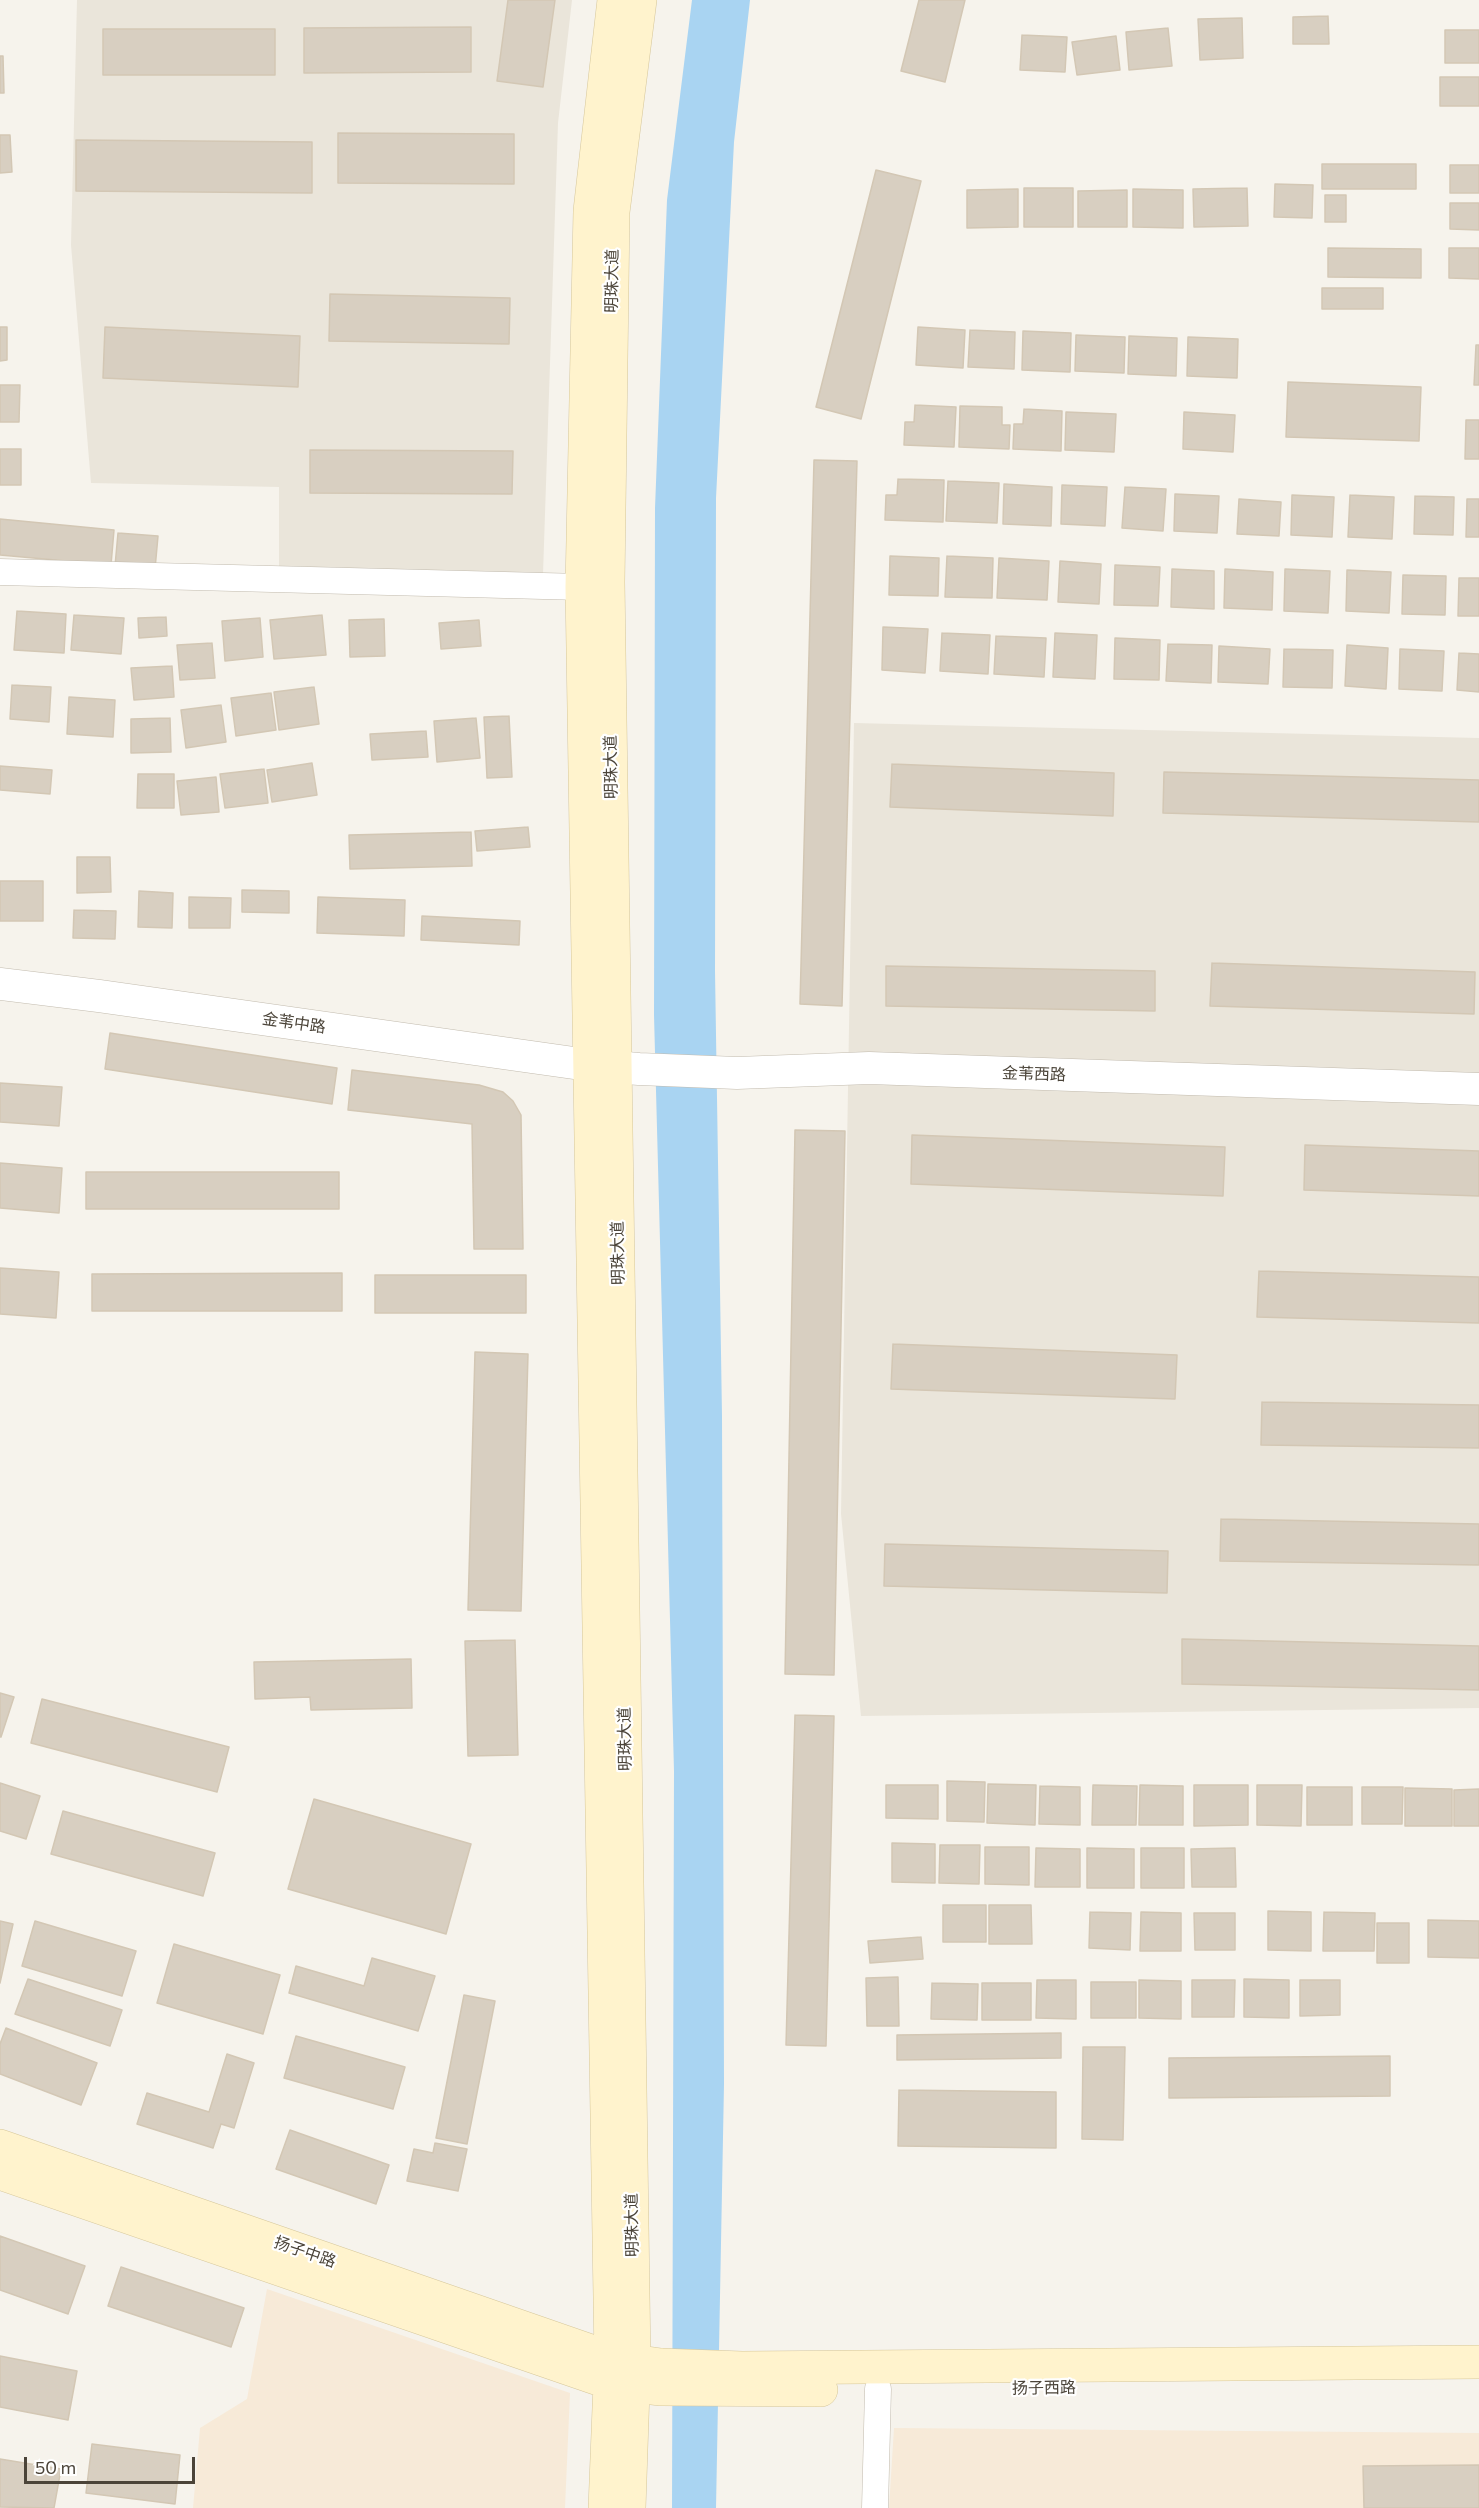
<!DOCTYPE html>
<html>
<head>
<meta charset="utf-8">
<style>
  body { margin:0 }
  #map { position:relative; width:1479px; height:2508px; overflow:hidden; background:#f6f3ec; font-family:Commissioner,sans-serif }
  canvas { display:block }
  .scale { position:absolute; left:24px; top:2457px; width:171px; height:27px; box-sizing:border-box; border:3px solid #4b4439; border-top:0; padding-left:8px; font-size:18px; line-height:21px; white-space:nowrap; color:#4b4439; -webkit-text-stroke:4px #fff; paint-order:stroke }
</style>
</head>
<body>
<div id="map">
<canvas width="1479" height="2508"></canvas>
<div class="scale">50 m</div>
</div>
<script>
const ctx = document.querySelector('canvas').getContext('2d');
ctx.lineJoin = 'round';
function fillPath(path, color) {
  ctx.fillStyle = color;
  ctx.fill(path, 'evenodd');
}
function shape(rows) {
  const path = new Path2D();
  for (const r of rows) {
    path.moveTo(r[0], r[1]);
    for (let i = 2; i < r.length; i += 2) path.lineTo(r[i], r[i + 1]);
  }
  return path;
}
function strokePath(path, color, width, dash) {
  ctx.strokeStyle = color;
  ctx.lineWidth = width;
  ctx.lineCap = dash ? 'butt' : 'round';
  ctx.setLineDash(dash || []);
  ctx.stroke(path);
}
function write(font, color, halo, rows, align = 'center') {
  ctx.font = font + ' Commissioner,"Noto Sans SC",sans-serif';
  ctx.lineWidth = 4.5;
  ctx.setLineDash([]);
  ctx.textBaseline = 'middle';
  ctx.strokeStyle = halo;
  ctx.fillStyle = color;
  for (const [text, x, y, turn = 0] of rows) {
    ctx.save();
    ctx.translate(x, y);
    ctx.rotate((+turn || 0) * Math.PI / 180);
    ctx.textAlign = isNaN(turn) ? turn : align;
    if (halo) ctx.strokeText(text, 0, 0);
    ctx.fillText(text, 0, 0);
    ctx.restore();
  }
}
const residential = shape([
  [77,0,572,0,558,123,543,574,279,566,279,487,91,483,71,245],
  [854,723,1479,738,1479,1708,861,1716,841,1514]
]);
const commercial = shape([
  [267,2289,570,2393,565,2508,193,2508,200,2428,247,2399],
  [894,2428,1479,2433,1479,2508,889,2508]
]);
const water = shape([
  [692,0,750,0,734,142,716,498,715,971,722,1416,724,2084,716,2508,672,2508,674,1771,654,1015,655,508,667,200]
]);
const building = shape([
  [508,0,555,0,543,87,497,81,508,0],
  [919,0,965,0,945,82,901,71,919,0],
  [1328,16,1329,44,1293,44,1293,17,1328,16],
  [1242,18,1243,58,1200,60,1198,19,1242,18],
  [471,27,471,72,304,73,304,28,471,27],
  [1168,28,1172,66,1129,70,1126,32,1168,28],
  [103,29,275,29,275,75,103,75,103,29],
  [1445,30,1479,30,1479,63,1445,63,1445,30],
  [1022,35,1067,37,1065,72,1020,70,1022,35],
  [1116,36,1120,70,1077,75,1072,42,1116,36],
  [0,56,3,56,4,93,0,93,0,56],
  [1440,77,1479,77,1479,106,1440,106,1440,77],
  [338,133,514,134,514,184,338,183,338,133],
  [0,135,10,135,12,172,0,173,0,135],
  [76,140,312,142,312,193,76,191,76,140],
  [1322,164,1416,164,1416,189,1322,189,1322,164],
  [1450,165,1479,165,1479,193,1450,193,1450,165],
  [876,170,921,181,861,419,816,407,876,170],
  [1275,184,1313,185,1312,218,1274,217,1275,184],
  [1024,188,1073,188,1073,227,1024,227,1024,188],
  [1247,188,1248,226,1194,227,1193,189,1247,188],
  [1018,189,1018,227,967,228,967,190,1018,189],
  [1133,189,1183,190,1183,228,1133,227,1133,189],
  [1127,190,1127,227,1078,227,1078,191,1127,190],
  [1325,195,1346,195,1346,222,1325,222,1325,195],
  [1450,203,1479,203,1479,230,1450,229,1450,203],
  [1328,248,1421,249,1421,278,1328,277,1328,248],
  [1449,248,1479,248,1479,279,1449,278,1449,248],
  [1322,288,1383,288,1383,309,1322,309,1322,288],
  [330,294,510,298,509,344,329,341,330,294],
  [0,327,7,327,7,360,0,361,0,327],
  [105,327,300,336,298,387,103,378,105,327],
  [918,327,965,330,963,368,916,365,918,327],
  [970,330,1015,332,1014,369,968,367,970,330],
  [1023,331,1071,333,1070,372,1022,370,1023,331],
  [1076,335,1125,337,1124,373,1075,371,1076,335],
  [1129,336,1177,338,1176,376,1128,374,1129,336],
  [1188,337,1238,339,1237,378,1187,376,1188,337],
  [1476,345,1479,345,1479,385,1474,385,1476,345],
  [1288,382,1421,387,1419,441,1286,437,1288,382],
  [0,385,20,385,19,422,0,422,0,385],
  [915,405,956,407,954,447,904,445,905,422,914,422,915,405],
  [960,406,1002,407,1002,425,1010,425,1009,449,959,447,960,406],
  [1024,409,1062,411,1061,451,1013,449,1014,424,1023,424,1024,409],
  [1066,412,1116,414,1114,452,1065,450,1066,412],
  [1184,412,1235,415,1233,452,1183,449,1184,412],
  [1466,420,1479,420,1479,459,1465,459,1466,420],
  [0,449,21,449,21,485,0,485,0,449],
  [310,450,513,451,512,494,310,493,310,450],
  [814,460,857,461,842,1006,800,1004,814,460],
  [898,479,944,480,943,522,885,520,886,495,897,495,898,479],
  [948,481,999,483,997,523,946,521,948,481],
  [1004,484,1052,487,1051,526,1003,524,1004,484],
  [1062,485,1107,487,1105,526,1061,524,1062,485],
  [1125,487,1166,489,1163,531,1122,528,1125,487],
  [1175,494,1219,496,1217,533,1174,531,1175,494],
  [1292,495,1334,497,1332,537,1291,535,1292,495],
  [1350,495,1394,497,1392,539,1348,537,1350,495],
  [1415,496,1454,497,1453,535,1414,534,1415,496],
  [1239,499,1281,502,1279,536,1237,534,1239,499],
  [1467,499,1479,499,1479,537,1466,537,1467,499],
  [0,519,114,530,111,565,0,555,0,519],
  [118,533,158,536,155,569,115,566,118,533],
  [890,556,939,558,938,596,889,595,890,556],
  [947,556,993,558,992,598,945,597,947,556],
  [999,558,1049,561,1047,600,997,598,999,558],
  [1060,561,1101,564,1099,604,1058,602,1060,561],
  [1115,565,1160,567,1158,606,1114,605,1115,565],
  [1172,569,1214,571,1214,609,1171,607,1172,569],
  [1225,569,1273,572,1272,610,1224,608,1225,569],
  [1285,569,1330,571,1328,613,1284,611,1285,569],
  [1347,570,1391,572,1389,613,1346,611,1347,570],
  [1403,575,1446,576,1445,615,1402,614,1403,575],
  [1459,578,1479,578,1479,616,1458,616,1459,578],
  [17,611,66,614,64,653,14,650,17,611],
  [74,615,124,618,121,654,71,650,74,615],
  [322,615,326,655,274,659,270,620,322,615],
  [166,617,167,636,139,638,138,618,166,617],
  [260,618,263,657,225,661,222,621,260,618],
  [384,619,385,656,350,657,349,620,384,619],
  [479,620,481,646,441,649,439,623,479,620],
  [883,627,928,629,925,673,882,670,883,627],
  [942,633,990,635,988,674,940,671,942,633],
  [1055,633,1097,635,1095,679,1053,677,1055,633],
  [996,636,1046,638,1044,677,994,674,996,636],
  [1115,638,1160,640,1159,680,1114,679,1115,638],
  [212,643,215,678,180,680,177,645,212,643],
  [1168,644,1212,645,1211,683,1166,681,1168,644],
  [1347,645,1388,648,1386,689,1345,686,1347,645],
  [1219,646,1270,649,1268,684,1218,682,1219,646],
  [1284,649,1333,650,1332,688,1283,687,1284,649],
  [1400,649,1444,651,1442,691,1399,689,1400,649],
  [1459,653,1479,654,1479,692,1457,690,1459,653],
  [172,666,174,697,134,700,131,668,172,666],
  [12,685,51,687,49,722,10,719,12,685],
  [314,687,319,724,279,730,274,692,314,687],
  [271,693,276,730,236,736,231,698,271,693],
  [69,697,115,700,113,737,67,734,69,697],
  [221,705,226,742,186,748,181,710,221,705],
  [509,716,512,777,487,778,484,717,509,716],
  [170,718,171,752,131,753,131,719,170,718],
  [476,718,480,758,437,762,434,721,476,718],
  [426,731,428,757,372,760,370,734,426,731],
  [312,763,317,795,272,802,267,770,312,763],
  [892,764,1114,773,1113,816,890,807,892,764],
  [0,766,52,770,50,794,0,790,0,766],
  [264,769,268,803,225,808,220,774,264,769],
  [1164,772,1479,780,1479,822,1163,813,1164,772],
  [138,774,174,774,174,808,137,808,138,774],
  [216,777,219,812,181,815,177,781,216,777],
  [528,827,530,847,477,851,475,831,528,827],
  [471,832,472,866,350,869,349,835,471,832],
  [77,857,110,857,111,892,77,893,77,857],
  [0,881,43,881,43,921,0,921,0,881],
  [242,890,289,891,289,913,242,912,242,890],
  [139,891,173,893,172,928,138,927,139,891],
  [189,897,231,898,230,928,189,928,189,897],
  [318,897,405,900,404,936,317,933,318,897],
  [74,910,116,911,115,939,73,938,74,910],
  [422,916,520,921,519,945,421,940,422,916],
  [1212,963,1475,972,1474,1014,1210,1006,1212,963],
  [886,966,1155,971,1155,1011,886,1006,886,966],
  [110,1033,337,1068,332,1104,105,1069,110,1033],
  [352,1070,479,1085,503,1092,513,1101,521,1115,523,1249,474,1249,472,1124,348,1110,352,1070],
  [0,1083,62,1087,59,1126,0,1122,0,1083],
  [795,1130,845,1131,834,1675,785,1674,795,1130],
  [912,1135,1225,1147,1223,1196,911,1184,912,1135],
  [1305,1145,1479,1151,1479,1196,1304,1190,1305,1145],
  [0,1163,62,1168,59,1213,0,1208,0,1163],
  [86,1172,339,1172,339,1209,86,1209,86,1172],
  [0,1268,59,1272,56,1318,0,1314,0,1268],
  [1259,1271,1479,1277,1479,1323,1257,1317,1259,1271],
  [342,1273,342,1311,92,1311,92,1274,342,1273],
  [375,1275,526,1275,526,1313,375,1313,375,1275],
  [893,1344,1177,1355,1175,1399,891,1389,893,1344],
  [475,1352,528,1354,521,1611,468,1610,475,1352],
  [1262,1402,1479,1405,1479,1448,1261,1445,1262,1402],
  [1221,1519,1479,1524,1479,1565,1220,1561,1221,1519],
  [885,1544,1168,1551,1167,1593,884,1586,885,1544],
  [1182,1639,1479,1646,1479,1690,1182,1684,1182,1639],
  [515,1640,518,1755,468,1756,465,1641,515,1640],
  [411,1659,412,1708,311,1710,310,1697,255,1699,254,1662,411,1659],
  [0,1693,14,1697,1,1737,0,1737,0,1693],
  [42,1699,229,1747,217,1792,31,1743,42,1699],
  [795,1715,834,1716,826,2046,786,2045,795,1715],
  [947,1781,985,1782,984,1822,947,1821,947,1781],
  [0,1783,40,1796,26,1839,0,1831,0,1783],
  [988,1784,1036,1785,1035,1825,987,1823,988,1784],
  [886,1785,938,1785,938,1819,886,1818,886,1785],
  [1093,1785,1137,1786,1136,1825,1092,1825,1093,1785],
  [1140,1785,1183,1786,1183,1825,1139,1825,1140,1785],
  [1194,1785,1248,1785,1248,1825,1194,1826,1194,1785],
  [1257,1785,1302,1785,1301,1826,1257,1825,1257,1785],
  [1040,1786,1080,1787,1080,1825,1039,1824,1040,1786],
  [1307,1787,1352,1787,1352,1825,1307,1825,1307,1787],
  [1362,1787,1403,1787,1402,1824,1362,1824,1362,1787],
  [1405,1788,1452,1789,1452,1826,1405,1826,1405,1788],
  [1479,1789,1479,1826,1454,1826,1454,1790,1479,1789],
  [314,1799,471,1844,446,1934,288,1889,314,1799],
  [63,1811,215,1853,203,1896,51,1854,63,1811],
  [892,1843,935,1844,935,1883,892,1882,892,1843],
  [940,1845,980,1845,979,1884,939,1883,940,1845],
  [985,1847,1029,1847,1029,1885,985,1884,985,1847],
  [1036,1848,1080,1849,1080,1887,1035,1887,1036,1848],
  [1087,1848,1134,1849,1134,1888,1087,1888,1087,1848],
  [1141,1848,1184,1848,1184,1888,1141,1888,1141,1848],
  [1235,1848,1236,1887,1192,1887,1191,1849,1235,1848],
  [943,1905,986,1905,986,1942,943,1942,943,1905],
  [989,1905,1031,1905,1032,1944,989,1944,989,1905],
  [1268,1911,1311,1912,1311,1951,1268,1950,1268,1911],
  [1090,1912,1131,1913,1130,1950,1089,1948,1090,1912],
  [1141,1912,1181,1913,1181,1951,1140,1951,1141,1912],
  [1324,1912,1375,1913,1374,1951,1323,1951,1324,1912],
  [1194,1913,1235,1913,1235,1950,1195,1950,1194,1913],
  [1428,1920,1479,1921,1479,1958,1428,1957,1428,1920],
  [0,1921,13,1924,0,1983,0,1921],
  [35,1921,136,1951,122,1996,22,1966,35,1921],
  [1377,1923,1409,1923,1409,1963,1377,1963,1377,1923],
  [921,1937,923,1959,870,1963,868,1941,921,1937],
  [174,1944,280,1975,263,2034,157,2003,174,1944],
  [372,1958,435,1976,418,2031,289,1993,296,1966,364,1986,372,1958],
  [898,1977,899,2026,867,2026,866,1978,898,1977],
  [28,1979,122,2010,110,2046,15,2014,28,1979],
  [1244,1979,1289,1980,1289,2018,1244,2017,1244,1979],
  [1037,1980,1076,1980,1076,2019,1036,2018,1037,1980],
  [1139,1980,1181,1981,1181,2019,1139,2018,1139,1980],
  [1192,1980,1235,1980,1234,2017,1192,2017,1192,1980],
  [1300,1980,1340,1980,1340,2015,1300,2016,1300,1980],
  [1091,1982,1136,1982,1136,2018,1091,2018,1091,1982],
  [932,1983,978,1984,977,2020,931,2019,932,1983],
  [982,1983,1031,1983,1031,2020,982,2020,982,1983],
  [464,1995,495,2001,467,2144,436,2138,464,1995],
  [6,2028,97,2063,81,2105,0,2074,0,2044,6,2028],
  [1061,2033,1061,2058,897,2060,897,2035,1061,2033],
  [296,2036,405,2067,393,2109,284,2078,296,2036],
  [1083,2047,1125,2047,1123,2140,1082,2139,1083,2047],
  [227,2054,254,2063,234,2128,221,2124,213,2148,137,2124,147,2093,209,2112,227,2054],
  [1390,2056,1390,2096,1169,2098,1169,2058,1390,2056],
  [899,2090,1056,2092,1056,2148,898,2146,899,2090],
  [290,2130,389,2165,376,2204,276,2169,290,2130],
  [435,2143,467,2149,458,2191,407,2181,414,2149,433,2153,435,2143],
  [0,2236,85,2266,68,2314,0,2290,0,2236],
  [121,2267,244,2308,231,2347,108,2306,121,2267],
  [0,2356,77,2371,68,2420,0,2407,0,2356],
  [92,2444,180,2455,175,2504,86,2493,92,2444],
  [0,2459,61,2469,54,2508,0,2507,0,2459],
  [1479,2465,1479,2508,1364,2508,1363,2466,1479,2465]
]);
const minor = shape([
  [0,572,582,587],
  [875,2508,878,2389]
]);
const tertiary = shape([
  [0,984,99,996,588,1065,639,1069,737,1073,869,1068,1479,1089]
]);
const secondary = shape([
  [0,2146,611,2358,661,2365,742,2368,1479,2362],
  [0,2173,610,2383,661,2389,821,2390],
  [605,2508,611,2358,582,587,590,211,614,0],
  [629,2508,634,2361,608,582,613,212,640,0]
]);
const streetNames = [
  ["明珠大道",612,281,-89],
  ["明珠大道",611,767,-91],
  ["金苇中路",294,1023,8],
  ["金苇西路",1034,1074,2],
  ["明珠大道",618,1253,-91],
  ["明珠大道",625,1739,-91],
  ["明珠大道",632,2225,-91],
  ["扬子中路",305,2252,19],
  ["扬子西路",1044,2388,-1]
];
fillPath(residential, '#eae5da');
fillPath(commercial, '#f7ead8');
fillPath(water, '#a9d4f2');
fillPath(building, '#d8cfc1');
strokePath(building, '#d3c7b4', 1.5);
strokePath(minor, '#c2bbae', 27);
strokePath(tertiary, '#c2bbae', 33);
strokePath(secondary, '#d6c79b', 34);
strokePath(minor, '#fff', 26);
strokePath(tertiary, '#fff', 32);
strokePath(secondary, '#fff3cd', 33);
write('16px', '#4b4439', '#fff', streetNames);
</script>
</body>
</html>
